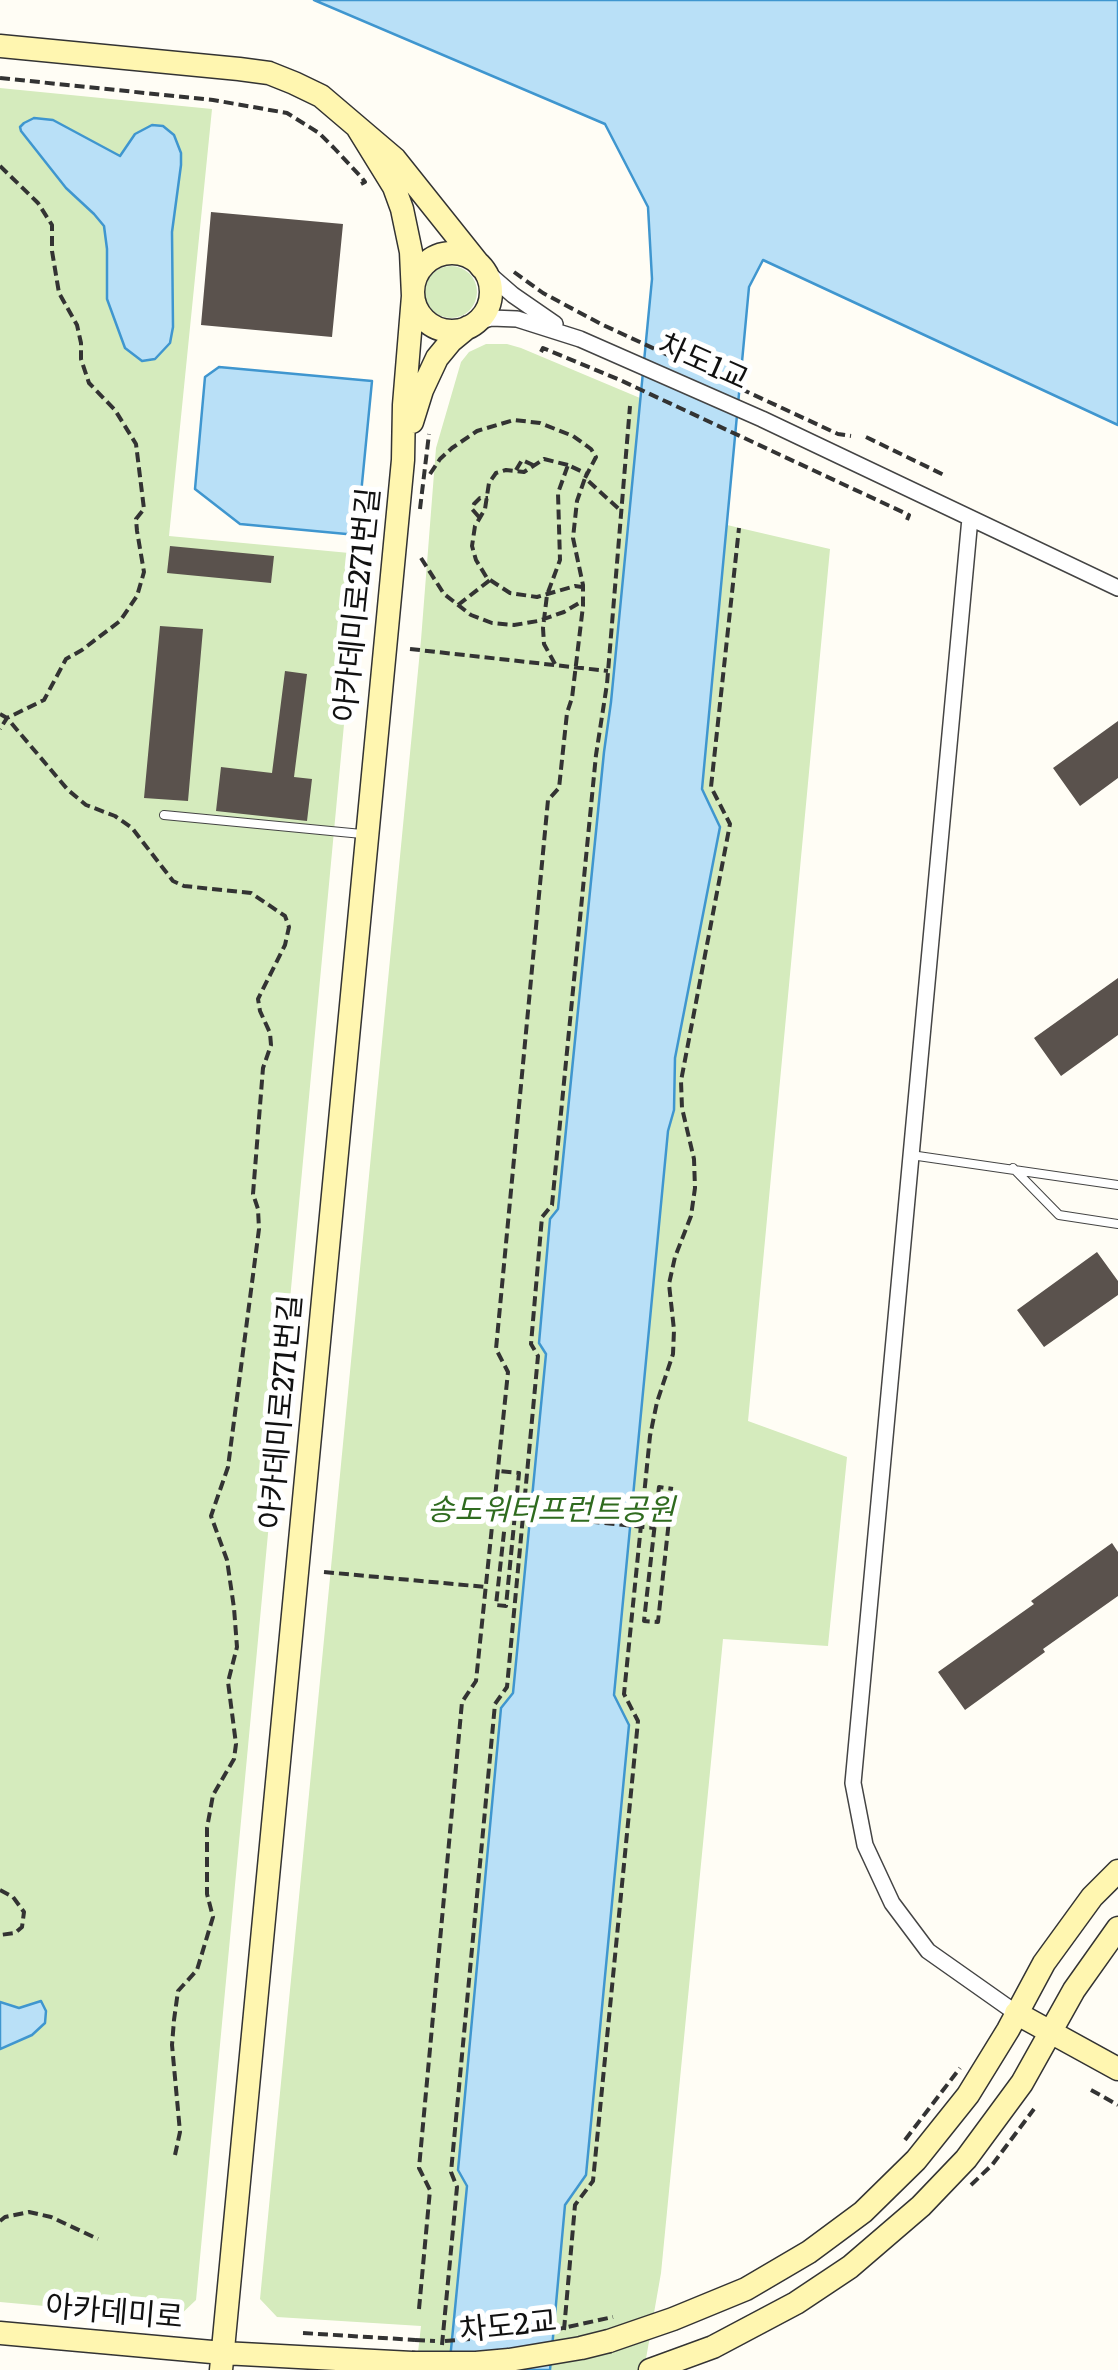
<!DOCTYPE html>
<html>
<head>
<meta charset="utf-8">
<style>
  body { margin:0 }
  canvas { display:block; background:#fffdf5 }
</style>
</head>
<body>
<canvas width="1118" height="2370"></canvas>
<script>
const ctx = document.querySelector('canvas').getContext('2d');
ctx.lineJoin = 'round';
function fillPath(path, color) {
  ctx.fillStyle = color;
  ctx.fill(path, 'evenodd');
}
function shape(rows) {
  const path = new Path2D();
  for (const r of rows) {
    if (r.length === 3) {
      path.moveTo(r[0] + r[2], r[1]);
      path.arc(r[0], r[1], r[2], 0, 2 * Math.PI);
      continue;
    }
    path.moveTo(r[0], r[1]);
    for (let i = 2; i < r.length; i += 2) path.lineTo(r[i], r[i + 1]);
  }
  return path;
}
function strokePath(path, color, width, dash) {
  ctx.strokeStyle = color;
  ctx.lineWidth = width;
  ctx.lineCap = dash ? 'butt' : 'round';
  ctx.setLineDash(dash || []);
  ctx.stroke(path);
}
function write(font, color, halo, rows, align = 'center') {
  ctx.font = font + ' Literata,"Noto Sans KR",serif';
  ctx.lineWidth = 10;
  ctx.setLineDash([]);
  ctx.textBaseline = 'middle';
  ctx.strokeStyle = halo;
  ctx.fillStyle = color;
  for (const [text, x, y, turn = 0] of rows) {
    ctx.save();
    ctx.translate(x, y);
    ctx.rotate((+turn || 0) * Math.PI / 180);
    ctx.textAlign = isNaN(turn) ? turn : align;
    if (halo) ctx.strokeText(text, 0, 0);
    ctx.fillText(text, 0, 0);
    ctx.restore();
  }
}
const green = shape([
  [0,88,212,109,169,536,360,554,196,2300,177,2318,0,2302],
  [451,292,26],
  [652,279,749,287,727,525,830,549,748,1421,847,1457,828,1646,723,1639,661,2273,644,2370,416,2370,421,2326,277,2317,260,2299,421,640,436,448,461,362,469,352,486,344,507,344,521,348,640,398]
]);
const water = shape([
  [314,0,1118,0,1118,425,763,260,749,287,702,789,720,827,675,1058,674,1110,668,1131,614,1695,629,1725,586,2175,565,2205,550,2370,449,2370,467,2186,458,2170,501,1708,513,1693,546,1354,539,1343,550,1219,558,1209,604,752,611,702,652,279,648,207,605,124,314,0],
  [34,118,53,120,120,156,135,134,152,125,163,126,174,135,181,153,181,165,172,232,173,327,170,343,155,359,142,361,125,348,107,299,107,249,104,226,94,214,66,188,21,131,20,127,24,123,34,118],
  [219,367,372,381,357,535,240,524,195,489,205,377,219,367],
  [41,2001,46,2011,45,2023,32,2035,0,2049,0,2002,19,2008,41,2001]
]);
const building = shape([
  [211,212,343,224,332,337,201,325],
  [170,546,274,556,271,583,167,573],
  [160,626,203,629,188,801,144,798],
  [285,671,307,674,294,777,312,779,307,821,216,811,221,767,272,773],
  [1118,721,1118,778,1080,806,1053,768],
  [1118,978,1118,1035,1061,1076,1034,1038],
  [1097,1252,1118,1281,1118,1295,1044,1347,1017,1310],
  [1112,1543,1118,1552,1118,1596,1043,1649,1045,1652,965,1710,938,1672,1034,1604,1031,1601]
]);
const path = shape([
  [0,78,213,100,287,113,319,133,334,148,362,178,365,182,361,184],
  [0,166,38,203,52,225,52,251,59,293,77,325,81,343,81,359,89,383,115,410,136,444,144,509,136,519,137,531,144,572,137,596,120,621,82,650,66,659,44,700,7,718,0,729],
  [514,272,543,293,601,324,838,434,851,436],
  [541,352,543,348,620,380,909,515,907,520],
  [866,437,944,475],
  [568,465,544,459,524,472,506,470,496,473,489,483,485,509,475,526,472,546,476,560,487,578,510,593,537,597,575,586,582,587],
  [516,470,522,460,533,465],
  [430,474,440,459,452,448,477,431,514,420,540,423,573,436,591,449,596,457,585,478,620,510],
  [420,509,429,434],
  [479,517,472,509,474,504,480,498,488,498],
  [421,558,444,594,471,615,492,623,514,625,538,621,564,612,584,600],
  [458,605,490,580],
  [410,649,608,671],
  [555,664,544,644,543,628,547,595,560,560,558,493,568,465,587,474],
  [0,714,7,718,68,790,86,805,115,816,132,828,173,881,184,886,251,893,285,916,289,927,285,945,258,999,260,1011,270,1033,271,1045,263,1068,253,1194,258,1209,259,1229,228,1467,211,1516,227,1560,234,1608,237,1647,228,1682,236,1744,234,1759,213,1795,207,1828,207,1894,213,1917,197,1970,178,1991,174,2020,172,2045,180,2132,175,2155],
  [670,1511,658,1622,644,1621,659,1487,673,1489],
  [494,1512,506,1514,496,1605,506,1606,519,1473,498,1471],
  [324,1572,486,1587],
  [0,1890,13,1897,24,1912,22,1927,15,1933,0,1935],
  [1091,2090,1118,2105],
  [905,2140,960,2068],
  [971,2185,992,2165,1034,2109],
  [0,2221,5,2217,29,2212,51,2217,98,2239],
  [419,2309,430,2190,419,2168,462,1702,476,1681,508,1372,496,1349,548,800,559,788,567,713,572,698,583,606,583,585,573,538,577,501,585,478],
  [564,2330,575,2205,593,2181,638,1721,624,1694,650,1436,657,1402,673,1354,674,1330,669,1284,675,1257,691,1216,695,1188,694,1159,682,1108,681,1081,730,824,711,787,739,528],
  [303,2333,415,2340],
  [442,2345,457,2187,451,2172,495,1704,507,1687,538,1356,531,1344,542,1217,552,1205,596,755,607,684,630,406]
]);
const lane = shape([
  [164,815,362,834],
  [911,1155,1118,1185],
  [1013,1168,1059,1215,1118,1224]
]);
const street = shape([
  [482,268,513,295,555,324],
  [474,323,491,318,517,319,580,339,762,419,1118,588],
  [970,518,853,1783,865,1845,892,1903,928,1951,1016,2013]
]);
const secondary = shape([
  [0,46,239,69,269,73,294,83,321,96,395,159,482,268],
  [452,292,39],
  [412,422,422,390,437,358,451,341,468,327],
  [1016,2013,1118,2069],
  [0,2333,223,2353,412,2363],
  [609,2341,673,2319,746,2289,809,2252,863,2212,916,2160,968,2095,1008,2030,1044,1963,1092,1897,1118,1871],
  [221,2370,403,460,404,405,413,296,411,252,402,209,394,187,357,127],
  [650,2370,713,2347,796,2303,850,2267,921,2206,966,2159,1022,2083,1074,1990,1118,1928]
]);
const pathBridge = shape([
  [515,1514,655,1528],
  [554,2330,613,2317],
  [415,2340,435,2341],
  [445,2341,535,2334]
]);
const secondaryBridge = shape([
  [412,2363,476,2363,509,2360,581,2348,609,2341]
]);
const streetNames = [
  ["차도1교",703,363,24],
  ["아카데미로271번길",358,605,-84],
  ["아카데미로271번길",282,1412,-85],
  ["아카데미로",114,2313,5],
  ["차도2교",508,2327,-6]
];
const parkNames = [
  ["송도워터프런트공원",551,1511]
];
fillPath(green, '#d5ebbd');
fillPath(water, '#b9e0f7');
strokePath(water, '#3f96cf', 2.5);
fillPath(building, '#5a524d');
strokePath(lane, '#444', 10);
strokePath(street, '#444', 18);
strokePath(secondary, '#333', 25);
strokePath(path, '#333', 4, [10, 5]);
strokePath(lane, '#fff', 8);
strokePath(street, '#fff', 15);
strokePath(secondary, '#fff6b0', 22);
strokePath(secondaryBridge, '#333', 25, []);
strokePath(pathBridge, '#333', 4, [10, 5]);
strokePath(secondaryBridge, '#fff6b0', 22);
write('30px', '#111', '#fff', streetNames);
write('italic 30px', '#2f6b1f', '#fff', parkNames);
</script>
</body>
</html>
